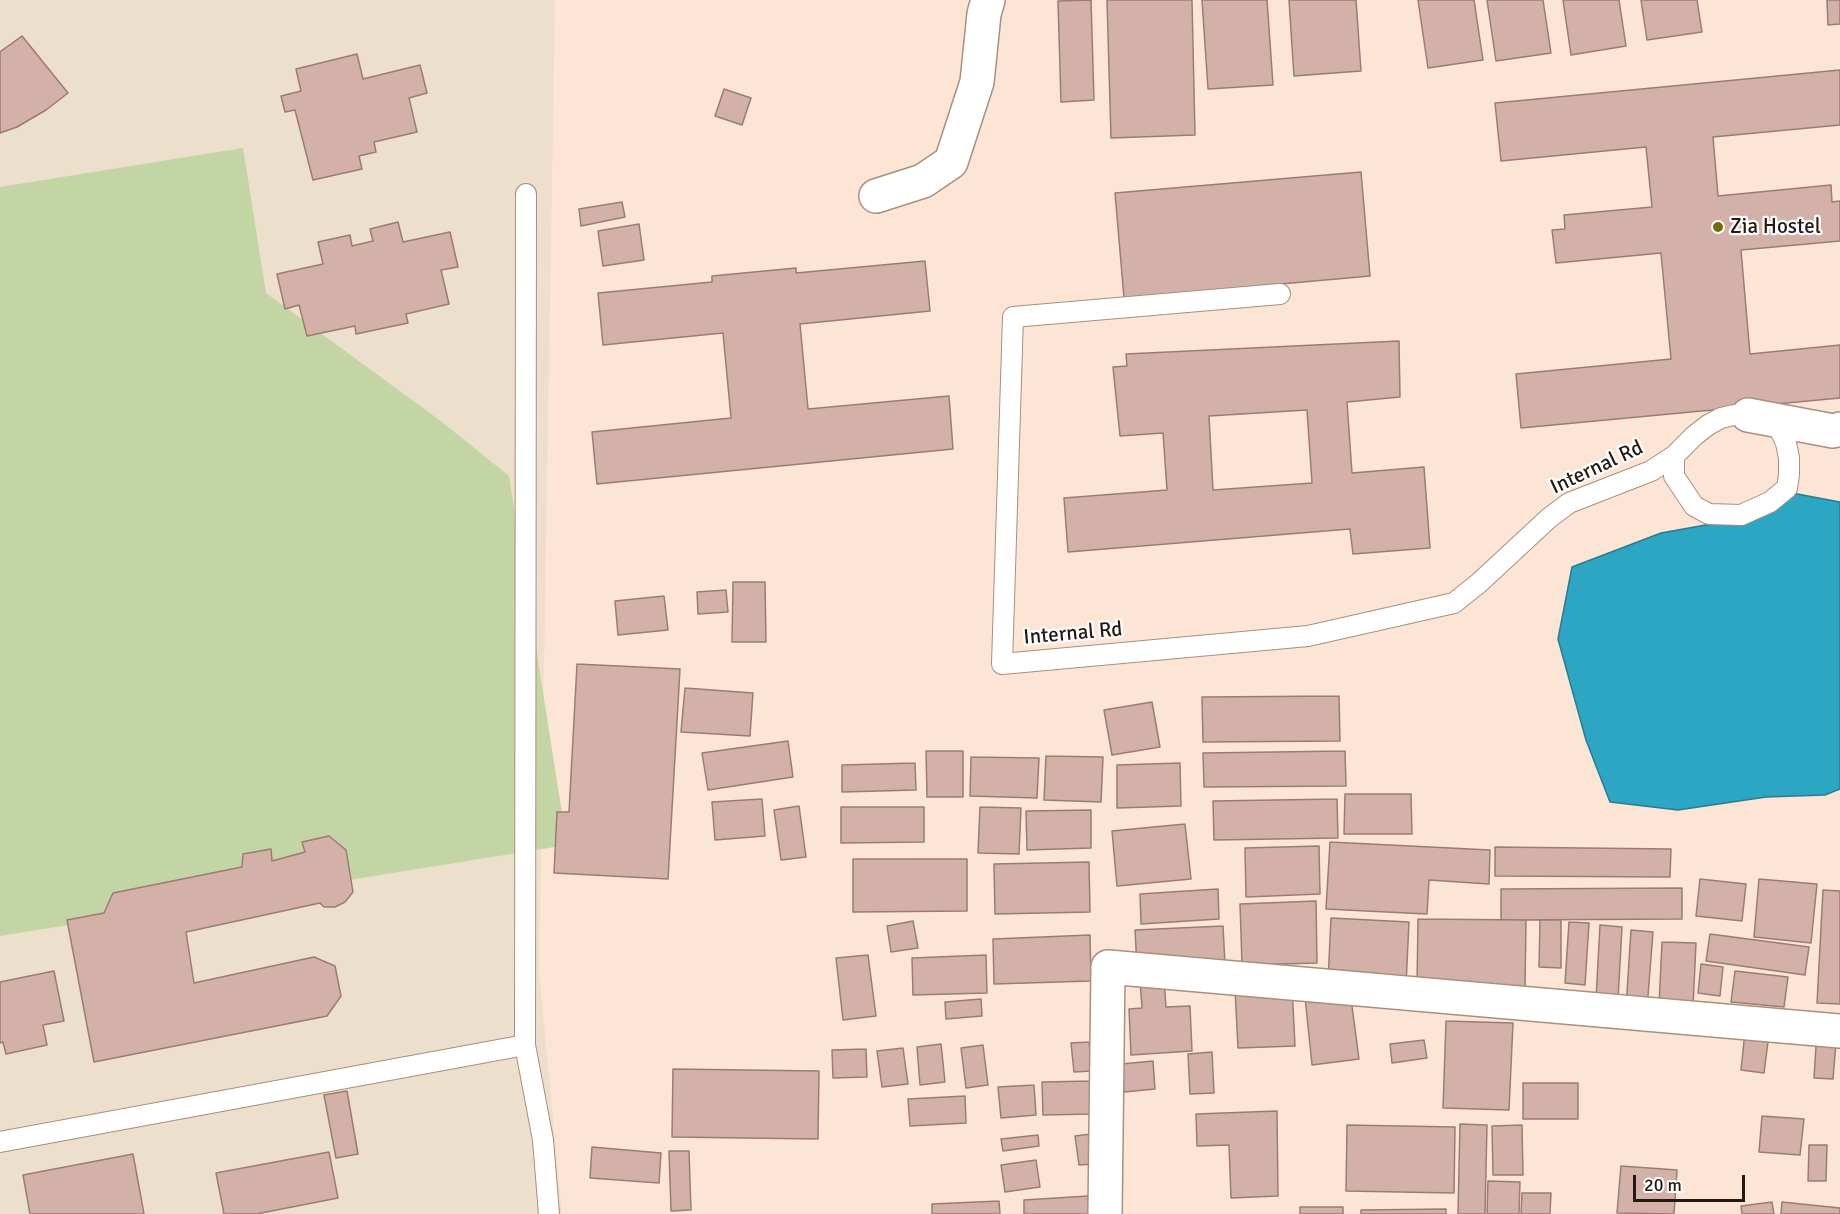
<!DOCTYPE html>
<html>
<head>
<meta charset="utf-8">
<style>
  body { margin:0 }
  #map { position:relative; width:1840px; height:1214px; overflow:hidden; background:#fde5d6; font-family:Signika,sans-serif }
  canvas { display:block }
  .scale { position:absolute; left:1633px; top:1175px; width:112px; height:27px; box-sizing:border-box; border:3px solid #251a13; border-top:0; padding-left:8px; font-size:18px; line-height:21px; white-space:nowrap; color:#251a13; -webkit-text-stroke:4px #fff; paint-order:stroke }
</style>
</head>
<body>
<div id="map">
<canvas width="1840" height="1214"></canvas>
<div class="scale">20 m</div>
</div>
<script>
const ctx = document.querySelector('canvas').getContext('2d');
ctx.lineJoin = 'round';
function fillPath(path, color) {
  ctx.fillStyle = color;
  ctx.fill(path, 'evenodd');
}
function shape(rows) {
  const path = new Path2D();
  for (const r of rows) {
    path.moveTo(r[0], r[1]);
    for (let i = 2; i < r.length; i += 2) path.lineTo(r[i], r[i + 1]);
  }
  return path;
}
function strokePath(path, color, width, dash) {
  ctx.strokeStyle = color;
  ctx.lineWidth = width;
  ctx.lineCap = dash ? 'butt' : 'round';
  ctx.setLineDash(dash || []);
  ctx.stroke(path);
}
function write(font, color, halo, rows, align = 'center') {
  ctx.font = font + ' Signika,sans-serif';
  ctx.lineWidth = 4.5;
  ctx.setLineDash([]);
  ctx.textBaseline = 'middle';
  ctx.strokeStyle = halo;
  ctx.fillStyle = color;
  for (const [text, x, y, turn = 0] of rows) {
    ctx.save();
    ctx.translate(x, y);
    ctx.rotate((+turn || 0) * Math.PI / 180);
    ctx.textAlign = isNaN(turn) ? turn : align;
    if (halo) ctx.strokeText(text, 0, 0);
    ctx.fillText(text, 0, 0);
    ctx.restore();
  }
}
const medical = shape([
  [0,0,555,0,539,971,562,1214,0,1214]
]);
const green = shape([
  [243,148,266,293,442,422,509,476,567,845,0,936,0,187]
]);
const water = shape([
  [1792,493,1840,502,1840,789,1825,795,1766,797,1678,810,1610,802,1586,740,1558,639,1572,567,1661,533,1756,516,1792,493]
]);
const building = shape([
  [1091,0,1094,100,1061,102,1058,1,1091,0],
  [1107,0,1192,0,1195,135,1111,138,1107,0],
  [1202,0,1267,0,1273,85,1208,89,1202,0],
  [1289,0,1356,0,1361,71,1294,76,1289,0],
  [1418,0,1474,0,1483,60,1428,68,1418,0],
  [1487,0,1543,0,1551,53,1496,61,1487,0],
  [1563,0,1619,0,1626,46,1571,55,1563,0],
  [1641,0,1697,0,1702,32,1647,40,1641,0],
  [1827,0,1840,0,1840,24,1828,25,1827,0],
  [22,36,68,93,46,110,17,127,0,133,0,52,22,36],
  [357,54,363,79,420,65,427,93,409,98,417,132,374,142,376,152,359,156,362,169,313,180,295,110,285,112,281,96,301,91,296,69,357,54],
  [1840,70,1840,125,1713,137,1718,196,1831,185,1832,202,1840,201,1840,241,1741,250,1750,354,1840,345,1840,398,1521,428,1516,374,1671,359,1661,253,1556,263,1552,230,1565,229,1564,215,1652,207,1646,147,1501,161,1495,103,1840,70],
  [724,89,751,98,742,125,715,116,724,89],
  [1361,172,1370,276,1124,298,1115,193,1361,172],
  [622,202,625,217,581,226,579,209,622,202],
  [398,222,403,242,450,232,458,267,441,270,449,304,406,314,408,323,356,334,355,326,307,336,299,305,285,309,277,274,323,264,318,242,350,235,352,246,373,241,370,229,398,222],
  [639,224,644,260,603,266,598,231,639,224],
  [925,261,930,311,800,324,808,409,949,396,953,449,597,484,592,432,731,418,723,333,603,345,598,293,712,282,712,276,796,268,796,273,925,261],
  [1399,341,1400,397,1347,402,1352,473,1424,467,1430,548,1353,554,1350,529,1068,552,1064,498,1167,490,1163,433,1120,436,1113,367,1127,366,1126,354,1399,341],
  [1307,410,1312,483,1213,490,1209,416,1307,410],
  [733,582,765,582,766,642,732,642,733,582],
  [726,590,728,612,698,614,697,592,726,590],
  [664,596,668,630,618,635,615,601,664,596],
  [577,664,680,669,668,879,554,873,557,812,569,812,577,664],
  [685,688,753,693,750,736,681,732,685,688],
  [1339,696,1340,741,1203,742,1202,697,1339,696],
  [1152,702,1160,747,1112,755,1104,710,1152,702],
  [788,741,793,777,708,790,702,753,788,741],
  [926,751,963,751,963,797,927,797,926,751],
  [1345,751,1346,786,1204,787,1203,753,1345,751],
  [1046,756,1103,757,1101,802,1044,800,1046,756],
  [971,757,1039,758,1037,798,970,796,971,757],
  [915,763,916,790,842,792,842,765,915,763],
  [1180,763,1181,806,1117,808,1117,765,1180,763],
  [1345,794,1411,794,1412,834,1344,834,1345,794],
  [762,799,765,836,715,840,712,802,762,799],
  [1337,799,1338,838,1214,840,1213,801,1337,799],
  [799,806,806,857,781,860,774,810,799,806],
  [841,807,924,807,924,842,841,843,841,807],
  [980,807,1021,808,1019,854,978,853,980,807],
  [1091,810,1091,848,1027,850,1026,811,1091,810],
  [1185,824,1191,879,1117,886,1112,831,1185,824],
  [329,836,346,850,353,892,345,902,335,907,324,907,320,903,186,932,194,983,314,957,335,966,341,996,327,1016,94,1062,67,920,104,913,113,893,242,867,243,854,271,849,272,861,305,852,302,842,329,836],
  [1330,842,1490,850,1489,884,1429,880,1427,914,1326,909,1330,842],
  [1319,846,1320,894,1246,897,1245,848,1319,846],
  [1495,847,1671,849,1670,877,1495,876,1495,847],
  [853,859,967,859,967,911,853,912,853,859],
  [1089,862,1090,912,995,914,994,864,1089,862],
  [1700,879,1746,884,1742,921,1696,916,1700,879],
  [1759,879,1817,884,1811,943,1754,937,1759,879],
  [1682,888,1682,919,1501,920,1501,889,1682,888],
  [1218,889,1219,919,1141,924,1140,894,1218,889],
  [1823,890,1840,891,1840,1004,1817,1003,1823,890],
  [1316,901,1317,963,1242,965,1240,904,1316,901],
  [1331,918,1409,922,1406,985,1328,981,1331,918],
  [1418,919,1526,920,1525,988,1417,986,1418,919],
  [1540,920,1561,920,1561,968,1539,967,1540,920],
  [913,921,918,948,891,952,887,926,913,921],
  [1569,922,1589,923,1585,985,1565,983,1569,922],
  [1600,925,1622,927,1618,999,1596,999,1600,925],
  [1223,926,1225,964,1137,968,1135,930,1223,926],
  [1631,930,1653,932,1647,1009,1626,1008,1631,930],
  [1710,934,1809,947,1805,975,1706,961,1710,934],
  [1090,935,1091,981,994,984,993,939,1090,935],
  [1662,942,1696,943,1693,1007,1659,1006,1662,942],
  [868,955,876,1016,843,1020,836,958,868,955],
  [986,955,987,993,913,995,912,958,986,955],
  [1701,964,1723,967,1720,996,1698,993,1701,964],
  [54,971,64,1021,43,1025,47,1045,6,1054,3,1042,0,1043,0,982,54,971],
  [1735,971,1788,977,1784,1007,1731,1002,1735,971],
  [1164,980,1166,1007,1190,1006,1192,1051,1131,1055,1129,1009,1142,1008,1140,981,1164,980],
  [1292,986,1295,1046,1238,1048,1235,989,1292,986],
  [1350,991,1359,1059,1312,1065,1305,997,1350,991],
  [981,999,982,1016,946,1019,945,1002,981,999],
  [1446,1021,1513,1023,1509,1110,1443,1108,1446,1021],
  [1817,1030,1837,1031,1833,1079,1814,1078,1817,1030],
  [1745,1032,1769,1034,1764,1073,1741,1070,1745,1032],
  [1424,1040,1427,1058,1392,1063,1390,1044,1424,1040],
  [1089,1042,1092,1071,1074,1072,1071,1043,1089,1042],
  [941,1044,945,1082,920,1085,917,1047,941,1044],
  [983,1045,988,1085,966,1088,961,1048,983,1045],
  [903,1048,908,1084,882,1087,877,1051,903,1048],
  [866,1049,867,1077,833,1078,832,1050,866,1049],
  [1212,1052,1214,1093,1190,1094,1188,1054,1212,1052],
  [1153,1061,1155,1089,1124,1092,1121,1064,1153,1061],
  [673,1069,819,1071,818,1139,672,1137,673,1069],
  [1093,1081,1094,1114,1043,1115,1042,1082,1093,1081],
  [1523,1083,1578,1083,1578,1119,1523,1119,1523,1083],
  [1034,1085,1036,1115,1001,1118,998,1087,1034,1085],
  [347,1091,358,1154,336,1158,324,1095,347,1091],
  [965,1096,966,1123,910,1126,908,1099,965,1096],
  [1277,1111,1278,1196,1231,1198,1229,1145,1197,1146,1196,1114,1277,1111],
  [1762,1116,1804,1119,1800,1155,1759,1152,1762,1116],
  [1460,1124,1487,1125,1485,1214,1458,1214,1460,1124],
  [1347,1125,1455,1127,1454,1193,1346,1191,1347,1125],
  [1522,1125,1523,1175,1493,1175,1492,1126,1522,1125],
  [1091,1134,1094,1164,1079,1165,1075,1136,1091,1134],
  [1038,1135,1039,1146,1003,1151,1001,1139,1038,1135],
  [1809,1145,1827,1145,1826,1181,1808,1181,1809,1145],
  [592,1147,661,1153,659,1183,590,1178,592,1147],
  [669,1151,689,1151,691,1210,671,1211,669,1151],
  [329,1152,338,1198,256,1214,224,1214,216,1173,329,1152],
  [133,1154,144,1214,30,1214,23,1175,133,1154],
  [1036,1160,1040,1187,1005,1192,1001,1165,1036,1160],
  [1621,1166,1677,1170,1674,1214,1617,1213,1621,1166],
  [1488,1181,1520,1182,1519,1214,1487,1214,1488,1181],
  [1522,1193,1551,1193,1550,1214,1521,1214,1522,1193],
  [1088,1196,1089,1214,1024,1214,1024,1200,1088,1196],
  [999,1201,1000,1214,932,1214,932,1204,999,1201],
  [1772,1202,1774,1214,1742,1214,1741,1206,1772,1202],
  [1782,1202,1840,1208,1840,1214,1781,1214,1782,1202],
  [1300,1207,1343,1207,1343,1214,1300,1214,1300,1207],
  [1446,1209,1446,1214,1361,1214,1361,1210,1446,1209]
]);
const lane = shape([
  [526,194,525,1045,543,1140,549,1214],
  [1280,294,1013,317,1002,664,1308,636,1454,603,1479,583,1549,518,1569,503,1651,471,1674,456,1694,436,1708,425,1721,418,1734,415,1748,415,1774,424,1781,432,1786,443,1789,458,1789,475,1787,488,1770,502,1741,515,1709,514,1694,506,1674,476,1674,456],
  [0,1142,525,1045]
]);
const street = shape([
  [876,196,923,181,951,162,977,82,984,14,988,0],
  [1748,415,1833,431,1840,429],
  [1105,1214,1108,967,1840,1031]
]);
const markers = [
  [1718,227,6,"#736b05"]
];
const poiNames = [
  ["Zia Hostel",1730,227]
];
const streetNames = [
  ["Internal Rd",1597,468,-25],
  ["Internal Rd",1073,634,-5]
];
fillPath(medical, '#ecdfcb');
fillPath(green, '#c4d5a5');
fillPath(water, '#2ca6c3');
strokePath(water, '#2a7c8e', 1.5);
fillPath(building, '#d3b1a8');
strokePath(building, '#9b7c73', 1.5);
strokePath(lane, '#aa8f7d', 22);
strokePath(street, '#aa8f7d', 36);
strokePath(lane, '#fff', 20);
strokePath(street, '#fff', 33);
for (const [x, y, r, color] of markers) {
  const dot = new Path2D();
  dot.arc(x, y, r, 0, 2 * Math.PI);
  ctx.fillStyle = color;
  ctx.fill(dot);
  strokePath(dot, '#fff', 2);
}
write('21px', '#251a13', '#fff', poiNames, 'left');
write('21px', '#251a13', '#fff', streetNames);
</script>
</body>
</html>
